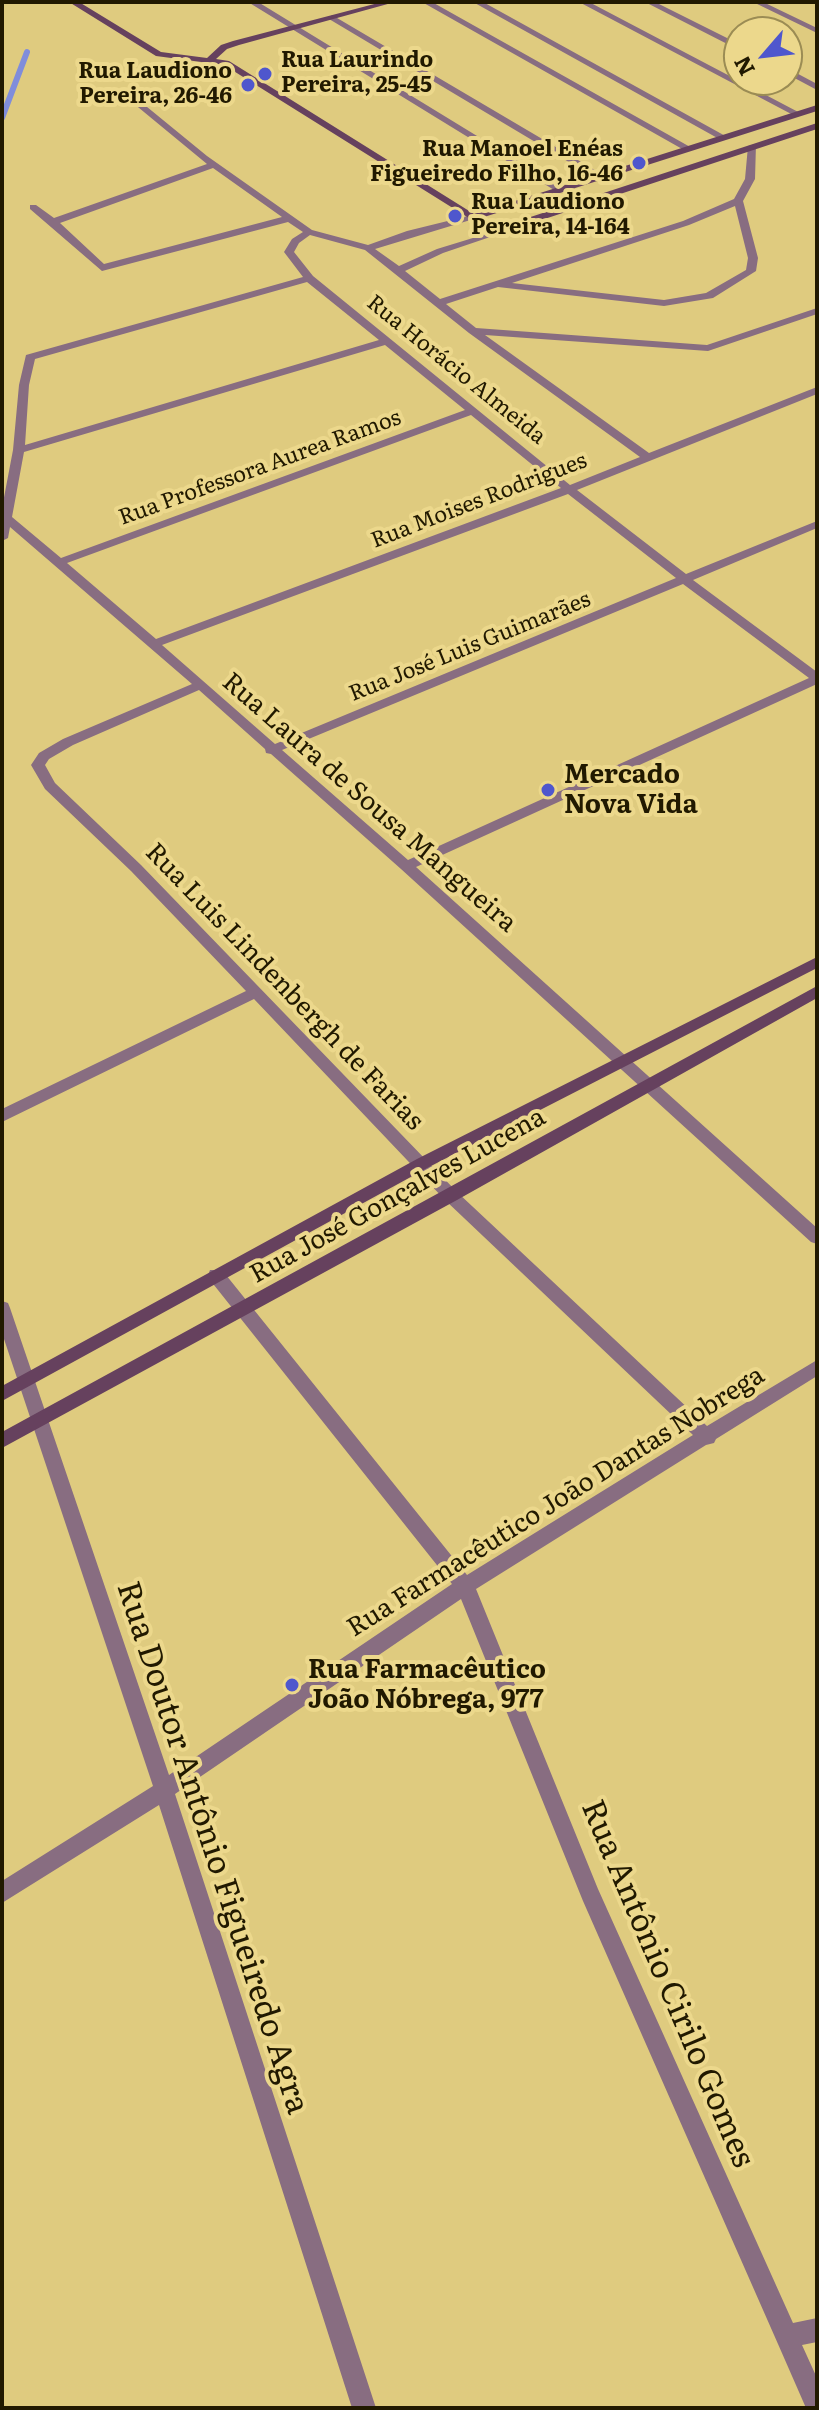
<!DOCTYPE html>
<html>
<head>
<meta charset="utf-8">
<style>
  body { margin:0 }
  #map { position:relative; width:819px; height:2410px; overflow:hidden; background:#dfcb7f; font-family:Literata,serif }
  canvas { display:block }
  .frame { position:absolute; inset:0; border:4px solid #211900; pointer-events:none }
  .north { position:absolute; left:723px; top:16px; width:80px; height:80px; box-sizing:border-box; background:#ecd88c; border:2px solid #9b8c54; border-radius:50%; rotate:242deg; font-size:22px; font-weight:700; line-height:32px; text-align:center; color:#211900 }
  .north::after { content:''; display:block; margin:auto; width:28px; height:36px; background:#4f57cd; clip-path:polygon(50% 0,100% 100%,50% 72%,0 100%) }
</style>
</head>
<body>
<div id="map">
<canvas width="819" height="2410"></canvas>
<div class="frame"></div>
<div class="north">N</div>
</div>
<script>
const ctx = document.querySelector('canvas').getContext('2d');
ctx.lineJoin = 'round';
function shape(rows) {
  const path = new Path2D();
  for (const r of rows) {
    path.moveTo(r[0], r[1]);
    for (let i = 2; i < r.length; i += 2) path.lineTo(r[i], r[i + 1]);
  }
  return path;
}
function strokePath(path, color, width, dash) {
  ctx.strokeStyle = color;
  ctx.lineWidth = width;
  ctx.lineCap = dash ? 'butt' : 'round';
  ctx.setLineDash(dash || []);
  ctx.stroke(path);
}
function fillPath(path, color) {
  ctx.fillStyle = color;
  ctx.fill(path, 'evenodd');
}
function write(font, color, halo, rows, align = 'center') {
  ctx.font = font + ' Literata,serif';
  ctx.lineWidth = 8;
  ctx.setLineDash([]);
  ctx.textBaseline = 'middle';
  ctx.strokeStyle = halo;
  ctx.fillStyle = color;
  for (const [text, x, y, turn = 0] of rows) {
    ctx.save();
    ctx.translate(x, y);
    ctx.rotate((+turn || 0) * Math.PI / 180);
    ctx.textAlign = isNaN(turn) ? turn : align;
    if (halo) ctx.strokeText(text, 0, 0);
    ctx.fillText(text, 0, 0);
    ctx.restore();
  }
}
const stream = shape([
  [2,118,27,52]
]);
const street = shape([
  [248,2,258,2,567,191,559,193,248,2],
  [422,2,432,2,692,148,684,150,422,2],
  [473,2,483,2,729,138,721,140,473,2],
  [579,2,589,2,802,114,795,116,579,2],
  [645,2,655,2,739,44,739,50,645,2],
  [753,2,763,2,817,28,817,33,753,2],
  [332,15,605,176,607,178,599,180,329,19,332,15],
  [787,68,817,84,817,90,787,74,787,68],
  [130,93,207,156,312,230,368,245,407,231,472,215,477,218,375,249,399,266,437,249,499,230,499,234,443,253,405,271,440,299,683,221,734,199,745,179,748,146,756,144,755,179,743,201,758,258,756,271,713,298,664,306,498,287,446,304,476,328,707,345,817,308,817,314,708,351,485,335,649,453,817,387,817,394,577,490,686,574,817,521,817,528,693,580,817,672,817,684,416,867,817,1228,817,1244,811,1242,401,869,271,754,266,753,265,749,199,690,73,745,49,759,45,765,55,783,141,865,457,1192,707,1426,817,1360,817,1376,716,1439,714,1443,706,1445,476,1589,598,1889,793,2323,817,2318,817,2342,802,2345,817,2378,817,2408,806,2408,778,2344,583,1901,461,1599,175,1794,376,2408,352,2408,159,1805,2,1903,2,1881,153,1786,2,1333,2,1301,8,1303,10,1308,169,1775,452,1584,210,1280,208,1275,210,1270,222,1270,467,1575,693,1435,445,1200,254,999,2,1122,2,1109,246,991,131,871,45,789,31,765,39,753,63,739,192,684,10,527,8,538,2,541,2,508,13,450,19,385,26,355,303,277,284,252,292,239,303,232,288,222,102,271,30,209,30,205,36,205,54,218,207,164,127,98,126,96,130,93],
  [213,168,282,217,104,264,60,223,213,168],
  [735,206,748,258,746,270,706,293,664,300,512,283,689,225,735,206],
  [310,235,365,250,469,333,640,457,570,485,313,276,294,252,299,243,310,235],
  [307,282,379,340,25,445,29,385,35,359,307,282],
  [385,345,465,410,61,558,12,517,24,452,385,345],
  [471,415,561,488,156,639,67,563,471,415],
  [568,494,676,578,275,744,162,645,568,494],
  [683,584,809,678,408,860,282,750,683,584]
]);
const secondary = shape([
  [69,2,79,2,161,52,207,58,221,45,233,41,382,2,395,2,239,45,227,49,216,59,229,61,474,214,817,105,817,111,481,218,497,228,817,123,817,129,496,235,224,65,156,56,69,2],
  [817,957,817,968,429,1167,2,1401,2,1386,417,1159,817,957],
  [817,986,817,998,457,1200,2,1448,2,1432,817,986]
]);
const markers = [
  [265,74,8,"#4f57cd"],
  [248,85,8,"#4f57cd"],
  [639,163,8,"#4f57cd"],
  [455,216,8,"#4f57cd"],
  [548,790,8,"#4f57cd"],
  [292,1685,8,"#4f57cd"]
];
const farPoinames = [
  ["Rua Laurindo",281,61],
  ["Pereira, 25-45",281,86],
  ["Rua Laudiono",232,72,"right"],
  ["Pereira, 26-46",232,97,"right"],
  ["Rua Manoel Enéas",623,150,"right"],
  ["Figueiredo Filho, 16-46",623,175,"right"],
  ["Rua Laudiono",471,203],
  ["Pereira, 14-164",471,228]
];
const farStreetnames = [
  ["Rua Horácio Almeida",456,370,39],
  ["Rua Professora Aurea Ramos",260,468,-20],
  ["Rua Moises Rodrigues",479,501,-21],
  ["Rua José Luis Guimarães",470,647,-22]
];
const poiNames = [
  ["Mercado",564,775],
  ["Nova Vida",564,805],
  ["Rua Farmacêutico",308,1670],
  ["João Nóbrega, 977",308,1700]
];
const streetNames = [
  ["Rua Laura de Sousa Mangueira",369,803,41],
  ["Rua Luis Lindenbergh de Farias",284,987,46],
  ["Rua José Gonçalves Lucena",398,1196,-29],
  ["Rua Farmacêutico João Dantas Nobrega",556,1502,-32]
];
const nearStreetnames = [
  ["Rua Doutor Antônio Figueiredo Agra",212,1848,72],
  ["Rua Antônio Cirilo Gomes",667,1984,67]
];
strokePath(stream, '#808ddb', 6);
fillPath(street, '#886d81');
fillPath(secondary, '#66415e');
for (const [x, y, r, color] of markers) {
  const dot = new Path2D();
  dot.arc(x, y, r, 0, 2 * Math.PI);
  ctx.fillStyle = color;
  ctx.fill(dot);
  strokePath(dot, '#ecd88c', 3);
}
write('bold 22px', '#211900', '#ecd88c', farPoinames, 'left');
write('22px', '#211900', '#ecd88c', farStreetnames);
write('bold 26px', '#211900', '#ecd88c', poiNames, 'left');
write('26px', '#211900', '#ecd88c', streetNames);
write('32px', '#211900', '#ecd88c', nearStreetnames);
</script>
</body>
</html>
